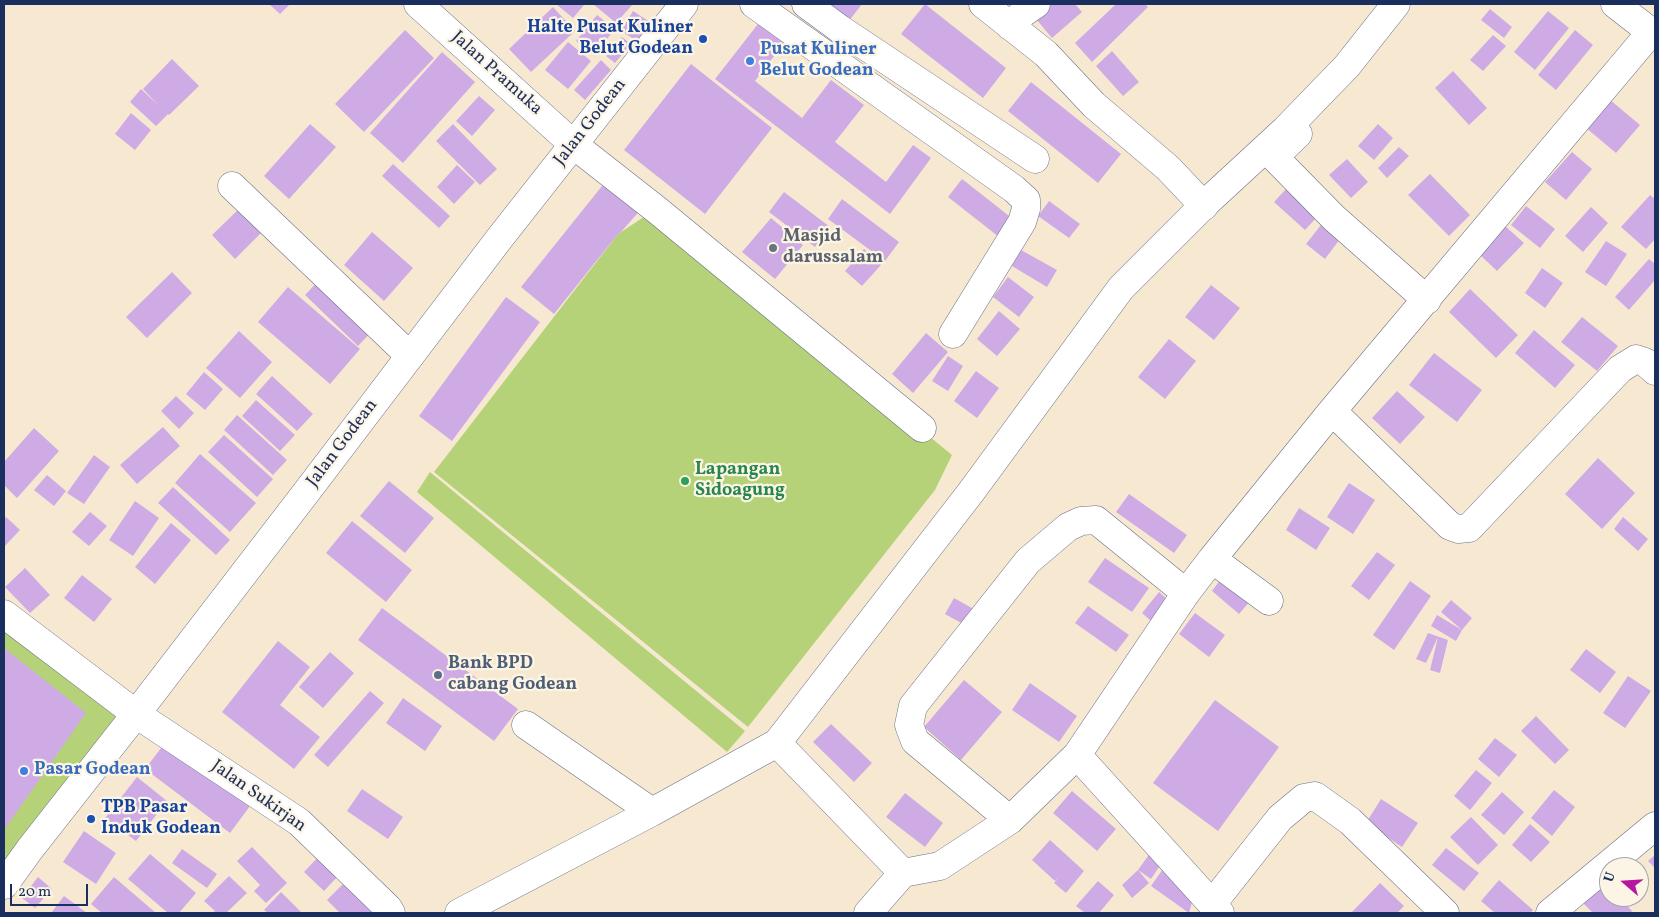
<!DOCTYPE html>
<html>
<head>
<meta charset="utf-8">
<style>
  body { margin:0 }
  #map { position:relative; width:1659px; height:917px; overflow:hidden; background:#f7e9d1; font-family:Vollkorn,serif }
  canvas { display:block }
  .frame { position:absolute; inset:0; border:5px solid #1b2f5e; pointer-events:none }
  .north { position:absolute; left:1599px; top:857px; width:50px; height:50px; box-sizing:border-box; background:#fcf5e5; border:1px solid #a2a6af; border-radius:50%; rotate:289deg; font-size:14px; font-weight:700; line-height:20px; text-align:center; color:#1b2f5e }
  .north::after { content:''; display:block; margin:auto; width:18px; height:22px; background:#b5179e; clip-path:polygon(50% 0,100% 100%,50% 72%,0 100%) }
  .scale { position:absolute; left:10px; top:884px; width:78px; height:22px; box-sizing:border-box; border:2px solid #1b2f5e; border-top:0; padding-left:6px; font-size:15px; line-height:18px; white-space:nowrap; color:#1b2f5e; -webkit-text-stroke:4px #fcf5e5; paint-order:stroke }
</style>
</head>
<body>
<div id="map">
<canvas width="1659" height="917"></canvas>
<div class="frame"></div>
<div class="north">U</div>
<div class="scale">20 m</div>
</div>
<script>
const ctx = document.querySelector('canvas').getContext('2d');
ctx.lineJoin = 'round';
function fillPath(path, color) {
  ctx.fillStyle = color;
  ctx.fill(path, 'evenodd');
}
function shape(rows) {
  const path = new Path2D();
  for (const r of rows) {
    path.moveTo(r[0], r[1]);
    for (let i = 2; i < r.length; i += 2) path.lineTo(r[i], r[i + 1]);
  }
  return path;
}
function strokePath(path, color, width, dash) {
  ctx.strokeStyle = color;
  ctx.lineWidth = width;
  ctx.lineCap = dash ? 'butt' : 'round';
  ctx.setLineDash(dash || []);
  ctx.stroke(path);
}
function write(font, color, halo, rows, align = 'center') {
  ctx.font = font + ' Vollkorn,serif';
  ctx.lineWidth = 4.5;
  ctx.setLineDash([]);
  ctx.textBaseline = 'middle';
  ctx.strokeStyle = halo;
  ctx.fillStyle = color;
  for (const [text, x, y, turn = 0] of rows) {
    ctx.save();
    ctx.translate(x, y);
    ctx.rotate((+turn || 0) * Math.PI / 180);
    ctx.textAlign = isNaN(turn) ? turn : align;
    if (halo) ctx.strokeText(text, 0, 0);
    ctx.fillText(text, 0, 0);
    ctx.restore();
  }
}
const green = shape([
  [653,211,952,455,935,490,748,727,434,472,618,234],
  [430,472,745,731,727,752,417,492],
  [4,614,136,714,4,885]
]);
const building = shape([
  [269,4,290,4,280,14],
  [556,4,582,4,584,5,573,18],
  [593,4,633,4,616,23],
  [817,4,862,4,845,26],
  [925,4,1006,68,983,98,901,34],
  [1042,4,1075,4,1082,12,1052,38,1031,13],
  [1116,4,1145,4,1148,7,1092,62,1075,43],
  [553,7,575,31,531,72,509,49],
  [1490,9,1512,27,1504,38,1481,20],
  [633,11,650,22,637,41,621,31],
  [1548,11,1569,28,1535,70,1514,52],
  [597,15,615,29,594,55,576,41],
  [758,24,784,43,755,81,802,118,831,80,864,105,835,142,886,182,913,145,931,158,890,214,715,79],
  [405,30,434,58,364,132,335,104],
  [1575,30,1593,45,1556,90,1538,75],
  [1493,35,1506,46,1483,71,1470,60],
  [622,37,631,44,615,63,606,56],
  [568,42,591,61,568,89,545,70],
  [1112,51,1139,82,1123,96,1096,66],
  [442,52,475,82,403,163,370,133],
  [172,59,199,86,169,115,168,114,156,126,130,102,141,89,158,105,143,89],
  [601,60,611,70,585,100,574,90],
  [691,64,772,128,705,214,624,150],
  [1453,71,1487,108,1469,125,1435,88],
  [1031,82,1121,154,1098,183,1008,111],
  [479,96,495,110,472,136,456,121],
  [1609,99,1640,125,1616,153,1585,127],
  [131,113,151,130,135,150,115,134],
  [310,124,336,147,289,199,264,176],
  [453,124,497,169,480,185,436,141],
  [1378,124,1393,138,1374,160,1358,146],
  [1399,147,1409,156,1387,178,1378,168],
  [1572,152,1592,169,1566,200,1545,182],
  [1347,159,1368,182,1351,198,1329,175],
  [393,164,450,216,439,228,382,176],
  [457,165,475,182,454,204,437,187],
  [1430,174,1470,215,1449,236,1408,195],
  [610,176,644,206,621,232,618,234,554,314,521,287],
  [962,179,1013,219,999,237,948,197],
  [1286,189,1317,217,1305,230,1274,202],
  [784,192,830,227,815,247,769,212],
  [1650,195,1655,199,1655,239,1646,249,1621,227],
  [842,199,899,242,885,261,828,219],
  [1049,201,1080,224,1069,238,1038,216],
  [242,206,265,229,235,259,212,235],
  [1526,206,1555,229,1540,248,1511,225],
  [1591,207,1608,223,1583,252,1565,236],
  [771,218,803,245,775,279,742,252],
  [1324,221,1343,235,1325,259,1306,244],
  [1504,225,1524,243,1497,271,1478,253],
  [372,232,413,268,384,301,344,265],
  [1606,241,1627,254,1606,286,1585,272],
  [864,249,881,265,862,286,845,271],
  [1021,250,1057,270,1047,287,1012,266],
  [1649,259,1655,264,1655,280,1629,310,1615,297],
  [1542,268,1563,283,1545,308,1525,293],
  [172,272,192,293,147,338,126,317],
  [323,276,376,327,358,346,305,295],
  [1008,277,1034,297,1019,317,993,297],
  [1211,285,1240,308,1214,340,1185,317],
  [288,287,360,349,330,384,258,322],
  [1470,289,1518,335,1496,358,1449,312],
  [506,297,540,322,452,441,419,416],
  [999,311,1020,329,997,356,977,339],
  [1582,317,1618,346,1597,371,1561,342],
  [1534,330,1575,365,1555,388,1515,353],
  [239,331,272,362,240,398,206,368],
  [926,333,948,352,913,393,892,374],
  [1169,339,1196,361,1165,399,1138,377],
  [1434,353,1482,390,1457,422,1409,385],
  [948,356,963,366,948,391,932,381],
  [976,371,999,388,977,418,954,401],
  [204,372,223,389,205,410,186,394],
  [272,376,313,414,297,431,256,394],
  [1397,391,1425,417,1400,444,1372,418],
  [176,396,194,413,179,429,161,411],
  [256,400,295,435,280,451,242,416],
  [237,415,287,460,273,475,224,430],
  [163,427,180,446,137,484,120,465],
  [34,428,59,451,17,498,4,485,4,462],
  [224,435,273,479,257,497,208,452],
  [200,454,256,503,230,532,175,483],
  [94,455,110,467,84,504,67,493],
  [1598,458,1635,493,1602,529,1565,494],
  [47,475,66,491,54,506,34,490],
  [389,481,434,518,405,553,360,516],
  [1349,483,1375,500,1353,534,1327,517],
  [173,487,230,540,216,555,158,503],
  [1129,494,1187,535,1174,553,1116,512],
  [135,501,159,518,133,556,109,540],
  [1299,508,1330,528,1316,550,1286,530],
  [90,512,107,526,89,546,72,532],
  [6,517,20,530,4,547,4,519],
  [1623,517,1648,539,1638,551,1614,529],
  [352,521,412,570,386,602,326,553],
  [171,523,191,540,155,584,135,567],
  [1377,552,1395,565,1369,600,1351,586],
  [1105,558,1149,588,1132,612,1088,582],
  [25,568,50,595,30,613,5,587],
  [82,575,112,599,94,622,64,598],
  [1223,576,1251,600,1239,614,1212,591],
  [1410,581,1431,596,1394,650,1373,635],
  [1159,592,1168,600,1151,621,1142,613],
  [954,598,979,612,970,628,945,614],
  [1451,600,1472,618,1462,630,1456,641,1431,626,1437,615,1462,630,1441,612],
  [1088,606,1129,635,1116,652,1075,623],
  [382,608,518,709,494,741,358,640],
  [1195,613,1225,635,1209,657,1179,634],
  [1428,633,1448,640,1440,673,1430,670,1438,637,1426,663,1416,659],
  [278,641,310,667,280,705,320,737,294,769,222,712],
  [4,648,86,713,4,830],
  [1586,649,1616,672,1600,693,1570,670],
  [330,652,354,673,323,708,299,687],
  [1628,676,1651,691,1625,728,1603,713],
  [964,680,1002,712,961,760,924,727],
  [1030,683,1077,716,1059,742,1012,710],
  [370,691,384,703,328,767,314,755],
  [403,698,442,726,425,751,386,723],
  [1215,700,1279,747,1218,831,1153,783],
  [1536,716,1569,750,1555,764,1521,731],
  [831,724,872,763,854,782,813,742],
  [1495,738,1517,755,1499,777,1478,759],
  [165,743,250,806,230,833,145,769],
  [1476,770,1492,783,1470,810,1454,796],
  [137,777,167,801,136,841,105,818],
  [362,789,403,817,388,839,347,811],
  [1554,790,1575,807,1552,836,1531,818],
  [1072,791,1116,829,1097,851,1053,813],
  [1502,792,1524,812,1504,835,1481,815],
  [905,793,943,823,925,847,886,817],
  [1381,799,1418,823,1402,847,1366,823],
  [1471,817,1498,845,1478,865,1450,837],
  [1530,824,1550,842,1531,862,1512,845],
  [84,831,116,853,96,884,63,862],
  [1050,840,1084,871,1066,893,1054,883,1060,876,1055,881,1032,860],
  [252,847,287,883,266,903,254,891,260,885,237,861],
  [1446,848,1479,873,1464,891,1432,865],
  [182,849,217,874,207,888,172,863],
  [1153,849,1165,858,1151,879,1138,870],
  [150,854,196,893,179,913,168,913,128,879],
  [320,855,340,874,324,891,304,872],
  [1655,855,1655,868,1648,861],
  [1170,859,1192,902,1189,913,1151,886],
  [1138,870,1149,883,1132,898,1122,885],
  [1598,875,1609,886,1609,897,1619,897,1632,911,1630,913,1593,913,1576,896],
  [229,876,247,893,226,913,212,913,215,911,204,901],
  [38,877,52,889,35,908,22,898],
  [114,877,156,913,102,913,91,904],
  [1499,880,1533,910,1530,913,1495,913,1481,901],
  [346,881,377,913,340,913,327,900],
  [1098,881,1114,895,1099,913,1085,913,1076,906],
  [1380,883,1404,906,1397,913,1351,913],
  [281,892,302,913,268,913,264,910],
  [64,896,87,913,51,913]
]);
const minor = shape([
  [418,4,574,145,657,210,922,428],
  [754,4,1014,189,1026,200,1026,209,1022,222,953,334],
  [806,4,840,29,1035,159],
  [983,4,1046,54,1094,105,1168,168,1204,206],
  [1615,4,1651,32],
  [1010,26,1023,13,1036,4],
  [1298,134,1277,154,1276,159,1334,218,1427,300],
  [232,186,410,356],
  [1332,411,1450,526,1458,529,1469,528,1620,369,1636,359,1645,362,1655,371],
  [1212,559,1269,601],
  [4,614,136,714,299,822,388,908,391,913],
  [526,725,652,812],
  [777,743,903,873],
  [1077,755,1186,593,1212,559,1332,411,1651,32,1655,35],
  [1010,820,915,741,909,725,913,706,1028,561,1068,527,1081,521,1096,520,1186,593],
  [1212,904,1280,818,1304,798,1315,796,1350,821,1445,913],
  [459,913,652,812,777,743,971,492,1121,288,1207,202,1285,130,1347,66,1396,4],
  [868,913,903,873,940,866,1010,820,1077,755,1220,913],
  [1550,913,1655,826]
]);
const major = shape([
  [4,885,30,849,136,714,308,490,499,239,684,4]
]);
const markers = [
  [703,39,5,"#1a4fb4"],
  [750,61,5,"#3f7fe0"],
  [773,248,5,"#6b7280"],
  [685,481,5,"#2e9e5b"],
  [438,675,5,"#5c6f8a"],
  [24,771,5,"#3f7fe0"],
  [91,819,5,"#1a4fb4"]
];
const transitNames = [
  ["Halte Pusat Kuliner",693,29],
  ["Belut Godean",693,50],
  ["TPB Pasar",101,809,"left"],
  ["Induk Godean",101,830,"left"]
];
const shopNames = [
  ["Pusat Kuliner",760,51],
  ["Belut Godean",760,72],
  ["Pasar Godean",34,771]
];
const streetNames = [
  ["Jalan Pramuka",496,74,42],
  ["Jalan Godean",591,123,-52],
  ["Jalan Godean",343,444,-53],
  ["Jalan Sukirjan",258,797,35]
];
const worshipNames = [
  ["Masjid",783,238],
  ["darussalam",783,259]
];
const leisureNames = [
  ["Lapangan",695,471],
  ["Sidoagung",695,492]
];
const serviceNames = [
  ["Bank BPD",448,665],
  ["cabang Godean",448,686]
];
fillPath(green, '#b5d278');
fillPath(building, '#cfabe6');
strokePath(minor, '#687086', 29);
strokePath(major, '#687086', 29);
strokePath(minor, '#fff', 28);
strokePath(major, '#fff', 28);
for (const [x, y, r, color] of markers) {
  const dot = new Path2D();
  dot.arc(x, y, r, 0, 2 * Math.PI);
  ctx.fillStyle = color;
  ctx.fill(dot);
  strokePath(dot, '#fcf5e5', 2);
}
write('bold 18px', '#164399', '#fcf5e5', transitNames, 'right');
write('bold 18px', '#366cbe', '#fcf5e5', shopNames, 'left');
write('18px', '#1b2f5e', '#fcf5e5', streetNames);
write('bold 18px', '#5b616d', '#fcf5e5', worshipNames, 'left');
write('bold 18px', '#27864d', '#fcf5e5', leisureNames, 'left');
write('bold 18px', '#4e5e75', '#fcf5e5', serviceNames, 'left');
</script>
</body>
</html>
